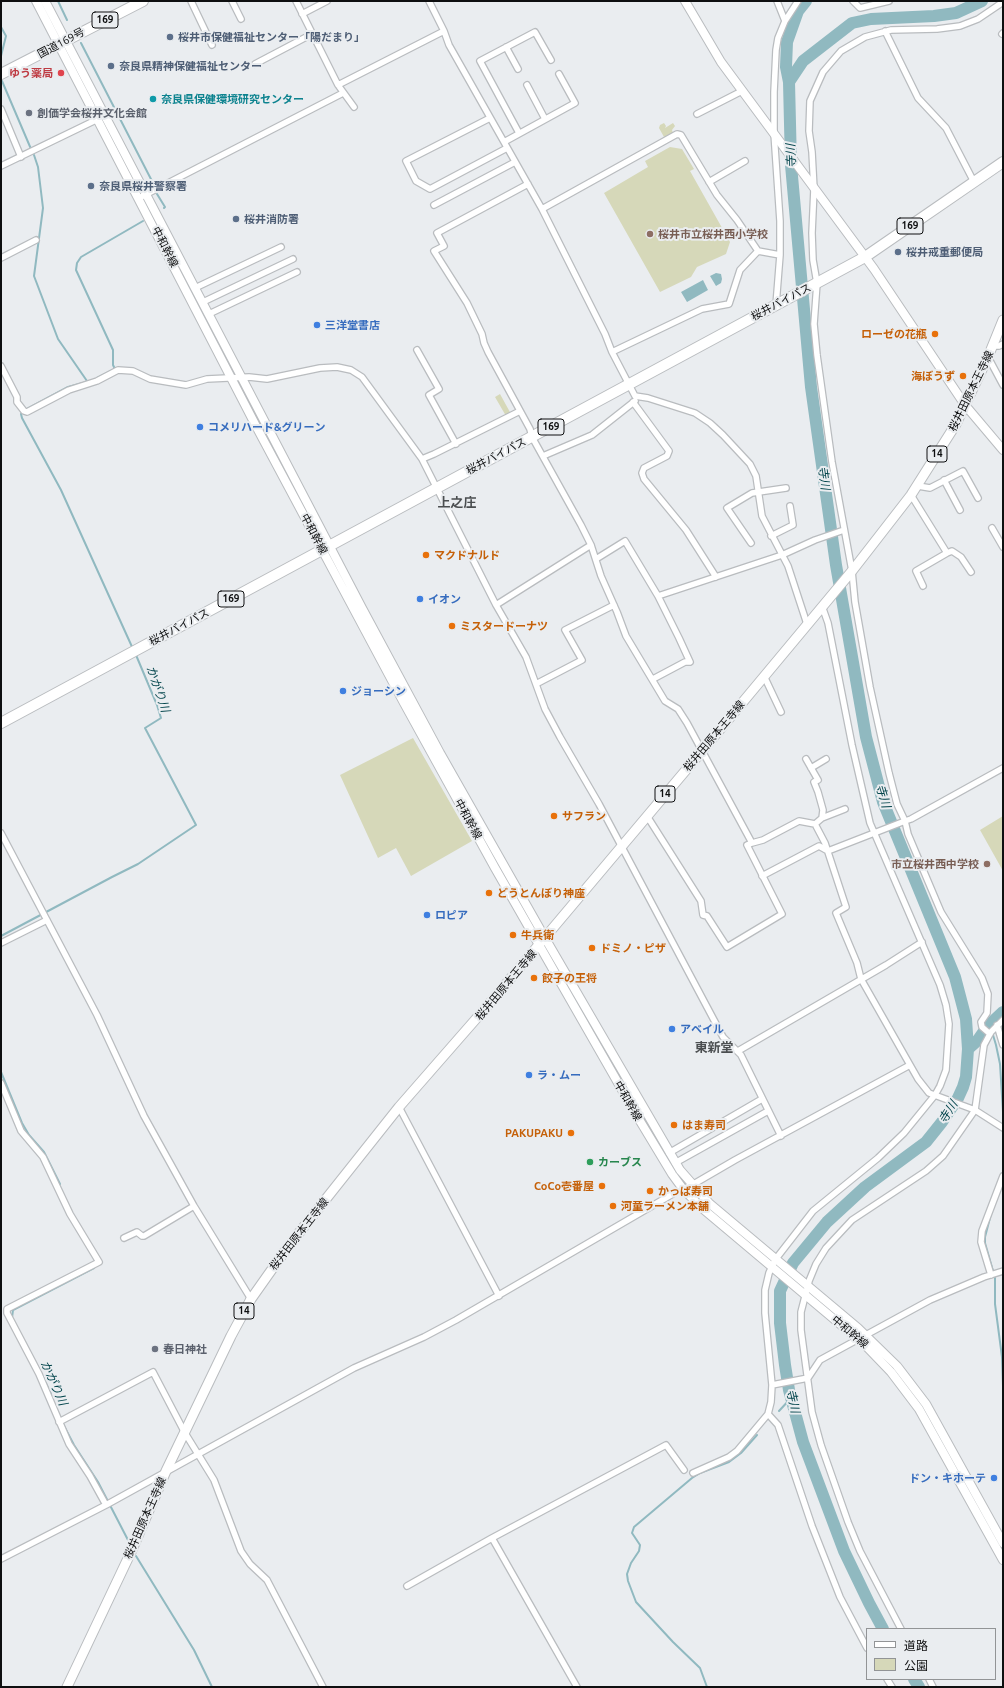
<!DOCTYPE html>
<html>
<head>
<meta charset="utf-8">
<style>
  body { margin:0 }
  #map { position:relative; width:1004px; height:1688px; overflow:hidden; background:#eaedf0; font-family:Ubuntu,"Noto Sans JP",sans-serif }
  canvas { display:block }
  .frame { position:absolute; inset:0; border:2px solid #0e0f10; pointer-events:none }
  .legend { position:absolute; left:866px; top:1628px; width:130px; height:52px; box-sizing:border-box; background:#eaedf0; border:1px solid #929496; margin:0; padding:5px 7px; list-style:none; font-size:12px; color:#0e0f10 }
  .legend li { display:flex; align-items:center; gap:8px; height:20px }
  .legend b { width:20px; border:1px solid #929496 }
</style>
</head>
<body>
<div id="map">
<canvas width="1004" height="1688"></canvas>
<div class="frame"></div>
<ul class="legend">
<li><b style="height:5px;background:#fff"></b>道路</li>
<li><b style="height:11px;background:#d6d8b9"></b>公園</li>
</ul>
</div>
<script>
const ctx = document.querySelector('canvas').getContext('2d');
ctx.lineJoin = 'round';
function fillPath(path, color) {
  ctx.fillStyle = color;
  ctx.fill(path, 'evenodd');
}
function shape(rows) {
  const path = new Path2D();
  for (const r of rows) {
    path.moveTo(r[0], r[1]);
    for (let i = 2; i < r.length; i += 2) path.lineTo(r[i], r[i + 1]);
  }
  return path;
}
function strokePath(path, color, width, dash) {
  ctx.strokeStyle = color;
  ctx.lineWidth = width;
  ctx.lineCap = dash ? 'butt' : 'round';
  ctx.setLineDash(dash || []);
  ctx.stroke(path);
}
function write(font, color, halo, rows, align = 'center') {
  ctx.font = font + ' Ubuntu,"Noto Sans JP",sans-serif';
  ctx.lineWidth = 4;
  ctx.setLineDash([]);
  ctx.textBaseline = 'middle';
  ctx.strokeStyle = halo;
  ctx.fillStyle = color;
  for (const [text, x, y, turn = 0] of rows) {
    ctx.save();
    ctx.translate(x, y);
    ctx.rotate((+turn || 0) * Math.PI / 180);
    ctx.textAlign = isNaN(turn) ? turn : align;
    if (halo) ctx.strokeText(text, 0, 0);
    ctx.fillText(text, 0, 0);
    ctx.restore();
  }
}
const green = shape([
  [664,123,666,126,665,128,673,123,675,126,672,130,673,133,664,137,659,128,660,125],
  [670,147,682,149,694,169,690,171,730,242,726,254,697,267,691,277,660,292,604,193,648,167,645,161],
  [500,394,511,414,506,416,495,397],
  [413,738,472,841,411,876,396,848,378,858,340,775],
  [1003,816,1003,871,980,830]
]);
const water = shape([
  [716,273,721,274,722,279,721,283,716,286,710,276],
  [703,280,708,290,687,302,681,292]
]);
const stream = shape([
  [58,1,67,20],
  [1,27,6,36,1,56],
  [81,43,154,185],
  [2,81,31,149],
  [34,155,38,167,43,208,34,276,58,339,87,381],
  [157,194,165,207,164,208],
  [97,378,115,369,113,365,113,350,76,270,77,263,81,257,143,221],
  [27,409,68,387,90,381],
  [23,412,21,414,22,418,61,490,133,649],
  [1,936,112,877,138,864,196,825,145,728,161,718,157,705,136,655],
  [987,1027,993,1035,996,1045,1000,1064,1003,1112],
  [1,1072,22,1123,29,1135,44,1152,60,1184],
  [991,1214,985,1237,985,1243,995,1278,995,1304,1002,1357,1003,1386],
  [12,1318,13,1310,94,1268],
  [40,1371,51,1394],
  [779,1411,791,1398],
  [63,1424,74,1445,98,1482,129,1542],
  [136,1556,194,1650,212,1687],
  [707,1687,700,1668,673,1642,636,1602,628,1581,627,1574,631,1563,639,1551,640,1545,632,1533,634,1527,692,1478,700,1473,729,1462,741,1453,757,1435]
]);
const river = shape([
  [806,1,798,11,787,42,786,67,789,82,791,165,811,387,836,565,866,737,883,802,955,977,966,1019,968,1049,966,1077,963,1087,958,1098,942,1122,926,1142,865,1187,827,1222,793,1263,780,1291,780,1323,785,1365,789,1390,803,1442,844,1551,869,1603,883,1629],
  [789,82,803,61,852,23,871,19,934,16,956,13,982,1],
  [968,1049,978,1040,987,1027,1003,1012],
  [914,1679,919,1687]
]);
const street = shape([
  [191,1,212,45],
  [232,1,241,19],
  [296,1,338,85,354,107],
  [429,1,444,31,449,45,542,209,605,334,612,352,635,396,648,398,695,413,710,423,723,435,750,464,756,476,762,516,788,566,807,624],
  [853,1,860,8,889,1],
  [302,14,327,1],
  [785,21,798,1],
  [885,31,918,98,946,128,974,182],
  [1002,34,1003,33],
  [506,47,518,69],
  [255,64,312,34],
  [338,85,444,31],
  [527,85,545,119],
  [1,109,21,157],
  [697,114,742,91],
  [490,118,406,161,416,181,430,189,507,148],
  [519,133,480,61,535,32,551,60],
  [504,142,575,103,559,74],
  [1,166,98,119],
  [709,182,745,161],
  [528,184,437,233,444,246,434,251,467,303,482,334,484,343,488,352,530,429,532,437,581,525,591,545,601,576,617,612,626,636,665,701,678,709,687,723,752,843,747,845,782,914,727,947,707,916,703,915,701,901,647,816],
  [139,198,343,93],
  [434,205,515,162],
  [542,209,677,134,681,135,717,195,737,220,758,251,740,270,729,304,702,309,612,352],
  [758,251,780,255,780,221,774,133,774,92,776,50,778,38,785,21,777,1],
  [1,258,36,240],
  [195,288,281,247],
  [203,302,293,259],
  [776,305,780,255],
  [209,314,297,272],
  [993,346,999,346,1003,344],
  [417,350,439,389,429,395,456,444],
  [988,357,1003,385],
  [1,366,17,397,17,402,24,411,27,412,69,390,97,381,118,370,133,371,150,379,186,385,207,379,249,377,267,379,320,368,337,367,351,370,362,377,422,459,496,605,526,657,545,709,560,737,599,804,723,1037,741,1055,781,1136],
  [633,402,669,451,667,456,644,468,642,473,644,479,686,530,716,577],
  [543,456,592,435,635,401],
  [422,459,434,454,520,411],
  [944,480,960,510],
  [918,486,930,488,963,471,978,498],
  [911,495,947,553,916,571,923,586],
  [992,528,1003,547],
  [771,536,793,525,790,506],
  [751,543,727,508,752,493,786,488],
  [947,553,952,551,961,557,971,572],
  [596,559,625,541,658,596,679,638,690,662,685,662,653,679],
  [658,596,782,555,815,540,844,530],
  [496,605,591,545],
  [822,606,828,623,852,745,870,823,940,985,946,1005,949,1024,946,1070,940,1086,935,1095,904,1133,878,1158,813,1211,775,1260,769,1273,765,1290,765,1313,772,1385,771,1402,768,1414,778,1425,812,1526,840,1597,867,1648],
  [764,676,781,712],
  [536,684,582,660,565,630,614,605],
  [806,759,818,780,814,782,818,792,823,810,822,818,815,824],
  [811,768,826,759],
  [822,818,845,809],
  [815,824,825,843,846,907,836,913,857,963,861,979,918,1079,929,1093,975,1110,1003,1128],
  [1,833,97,1015,144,1116,194,1206,251,1299],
  [752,843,763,840,799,821,815,824],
  [762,876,819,846,828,851,905,821,911,819,1003,768],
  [1,943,47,920],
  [997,1025,1003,1045],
  [990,1034,982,1027,981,1022,987,1013,988,994,982,978,941,912,908,834,905,821,897,804,889,773,870,687,855,602,852,571,832,462,817,355,814,324,817,283,813,260,812,233,814,189,812,152,809,131,810,101,823,72,841,51,865,37,891,30,937,29,960,26,978,19,1003,2],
  [738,1051,886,965,922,942],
  [1,1083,21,1131,43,1157,70,1214,99,1262,7,1309,7,1313,39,1374,69,1444,90,1476,106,1505],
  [399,1107,499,1296],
  [669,1153,762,1099],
  [675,1163,768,1111],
  [124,1238,137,1232,142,1236,144,1236,194,1206],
  [991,1275,981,1242,982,1231,1003,1176],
  [772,1385,808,1378,820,1360,930,1300,984,1277,1003,1271],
  [59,1422,153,1372,185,1433,214,1480,241,1551,250,1564,267,1580,323,1687],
  [693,1473,729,1457,737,1451,768,1414],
  [492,1538,577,1687],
  [1,1559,106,1505,354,1368,424,1337,456,1320,676,1192,692,1185,735,1160,910,1065],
  [407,1586,492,1538,666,1445,684,1470],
  [901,1629,860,1551,848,1522,821,1445,812,1412,801,1330,801,1312,809,1281,816,1264,826,1248,852,1220,926,1171,943,1156,975,1110,984,1045,991,1032,1003,1020],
  [887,1679,892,1687],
  [929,1679,933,1687]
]);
const secondary = shape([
  [36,1,257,428,404,703,495,868,637,1116,672,1174,683,1189,703,1209,866,1346,891,1372,919,1409,1003,1560],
  [45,1,362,608,440,753,545,938,680,1170,709,1203,858,1328,897,1366,926,1404,1003,1543],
  [685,1,721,62,874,269,965,405,1003,450]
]);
const primary = shape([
  [67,1687,131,1552,166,1471,231,1336,251,1299,287,1248,399,1107,489,1004,702,751,852,571,911,495,956,424,988,357,1003,320]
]);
const highway = shape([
  [1,74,143,1],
  [1,723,865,257,1003,162]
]);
const markers = [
  [170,37,4,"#5c6f8a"],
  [111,66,4,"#5c6f8a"],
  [61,73,4,"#e0444e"],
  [153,99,4,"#0f9aa8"],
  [29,113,4,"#6b7280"],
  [91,186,4,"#5c6f8a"],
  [236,219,4,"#5c6f8a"],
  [650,234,4,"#8d6e63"],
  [898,252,4,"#5c6f8a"],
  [317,325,4,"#3f7fe0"],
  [935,334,4,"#e8710a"],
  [963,376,4,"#e8710a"],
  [200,427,4,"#3f7fe0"],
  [426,555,4,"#e8710a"],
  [420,599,4,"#3f7fe0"],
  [452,626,4,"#e8710a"],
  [343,691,4,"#3f7fe0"],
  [554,816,4,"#e8710a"],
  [987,864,4,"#8d6e63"],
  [489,893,4,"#e8710a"],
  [427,915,4,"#3f7fe0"],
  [513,935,4,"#e8710a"],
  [592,948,4,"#e8710a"],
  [534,978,4,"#e8710a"],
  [672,1029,4,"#3f7fe0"],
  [529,1075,4,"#3f7fe0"],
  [674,1125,4,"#e8710a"],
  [571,1133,4,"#e8710a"],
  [590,1162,4,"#2e9e5b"],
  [602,1186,4,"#e8710a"],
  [650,1191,4,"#e8710a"],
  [613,1206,4,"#e8710a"],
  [155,1349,4,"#6b7280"],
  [994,1478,4,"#3f7fe0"]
];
const shields = [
  [105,20,26],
  [910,226,26],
  [551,427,26],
  [937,454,20],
  [231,599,26],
  [665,794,20],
  [244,1311,20]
];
const shieldNames = [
  ["169",105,20],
  ["169",910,226],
  ["169",551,427],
  ["14",937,454],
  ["169",231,599],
  ["14",665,794],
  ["14",244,1311]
];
const serviceNames = [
  ["桜井市保健福祉センター「陽だまり」",178,37],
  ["奈良県精神保健福祉センター",119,66],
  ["奈良県桜井警察署",99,186],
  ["桜井消防署",244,219],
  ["桜井戒重郵便局",906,252]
];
const streetNames = [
  ["国道169号",61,43,-28],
  ["中和幹線",165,247,63],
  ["桜井バイパス",781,302,-28],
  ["桜井田原本王寺線",971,391,-64],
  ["桜井バイパス",496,456,-28],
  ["中和幹線",314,534,62],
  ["桜井バイパス",179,627,-28],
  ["桜井田原本王寺線",714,736,-50],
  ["中和幹線",468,819,61],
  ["桜井田原本王寺線",506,985,-50],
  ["中和幹線",628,1101,60],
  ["桜井田原本王寺線",299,1234,-52],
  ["中和幹線",850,1332,40],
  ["桜井田原本王寺線",145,1518,-66]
];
const healthNames = [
  ["ゆう薬局",53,73]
];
const cultureNames = [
  ["奈良県保健環境研究センター",161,99]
];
const worshipNames = [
  ["創価学会桜井文化会館",37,113],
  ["春日神社",163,1349]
];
const educationNames = [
  ["桜井市立桜井西小学校",658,234],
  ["市立桜井西中学校",979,864,"right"]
];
const shopNames = [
  ["三洋堂書店",325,325],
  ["コメリハード&グリーン",208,427],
  ["イオン",428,599],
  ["ジョーシン",351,691],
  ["ロピア",435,915],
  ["アベイル",680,1029],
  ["ラ・ムー",537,1075],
  ["ドン・キホーテ",986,1478,"right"]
];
const foodNames = [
  ["ローゼの花瓶",927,334,"right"],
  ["海ぼうず",955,376,"right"],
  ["マクドナルド",434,555],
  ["ミスタードーナツ",460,626],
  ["サフラン",562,816],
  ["どうとんぼり神座",497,893],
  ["牛兵衛",521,935],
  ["ドミノ・ピザ",600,948],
  ["餃子の王将",542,978],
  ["はま寿司",682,1125],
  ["PAKUPAKU",563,1133,"right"],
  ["CoCo壱番屋",594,1186,"right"],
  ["かっぱ寿司",658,1191],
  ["河童ラーメン本舗",621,1206]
];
const leisureNames = [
  ["カーブス",598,1162]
];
const waterNames = [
  ["寺川",791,156,-92],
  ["寺川",824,478,82],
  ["かがり川",158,689,71],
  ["寺川",883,796,73],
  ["寺川",948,1112,-58],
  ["かがり川",54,1383,66],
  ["寺川",793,1401,77]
];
const quarterNames = [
  ["上之庄",457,503],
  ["東新堂",714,1048]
];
fillPath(green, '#d6d8b9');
fillPath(water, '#90b9c0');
strokePath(stream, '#90b9c0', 2);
strokePath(river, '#90b9c0', 12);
strokePath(street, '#b9bcbf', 8);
strokePath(secondary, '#b9bcbf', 10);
strokePath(primary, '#b9bcbf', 11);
strokePath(highway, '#b9bcbf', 12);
strokePath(street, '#fff', 5.5);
strokePath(secondary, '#fff', 8);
strokePath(primary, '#fff', 9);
strokePath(highway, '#fff', 10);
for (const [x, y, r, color] of markers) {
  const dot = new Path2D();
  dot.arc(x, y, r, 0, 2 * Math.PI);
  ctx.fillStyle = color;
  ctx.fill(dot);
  strokePath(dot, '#eaedf0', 1.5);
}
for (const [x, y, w] of shields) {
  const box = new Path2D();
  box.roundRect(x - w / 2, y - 8, w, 16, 3);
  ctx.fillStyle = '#eaedf0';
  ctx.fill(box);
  strokePath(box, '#0e0f10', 1);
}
write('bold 10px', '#0e0f10', null, shieldNames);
write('bold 11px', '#4e5e75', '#eaedf0', serviceNames, 'left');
write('11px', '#0e0f10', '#eaedf0', streetNames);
write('bold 11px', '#be3a42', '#eaedf0', healthNames, 'right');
write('bold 11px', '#0d838f', '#eaedf0', cultureNames, 'left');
write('bold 11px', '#5b616d', '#eaedf0', worshipNames, 'left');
write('bold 11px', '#785e54', '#eaedf0', educationNames, 'left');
write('bold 11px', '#366cbe', '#eaedf0', shopNames, 'left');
write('bold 11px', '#c56008', '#eaedf0', foodNames, 'left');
write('bold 11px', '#27864d', '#eaedf0', leisureNames, 'left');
write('italic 12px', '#03454c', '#eaedf0', waterNames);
write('bold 13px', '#4b4e50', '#eaedf0', quarterNames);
</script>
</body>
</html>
